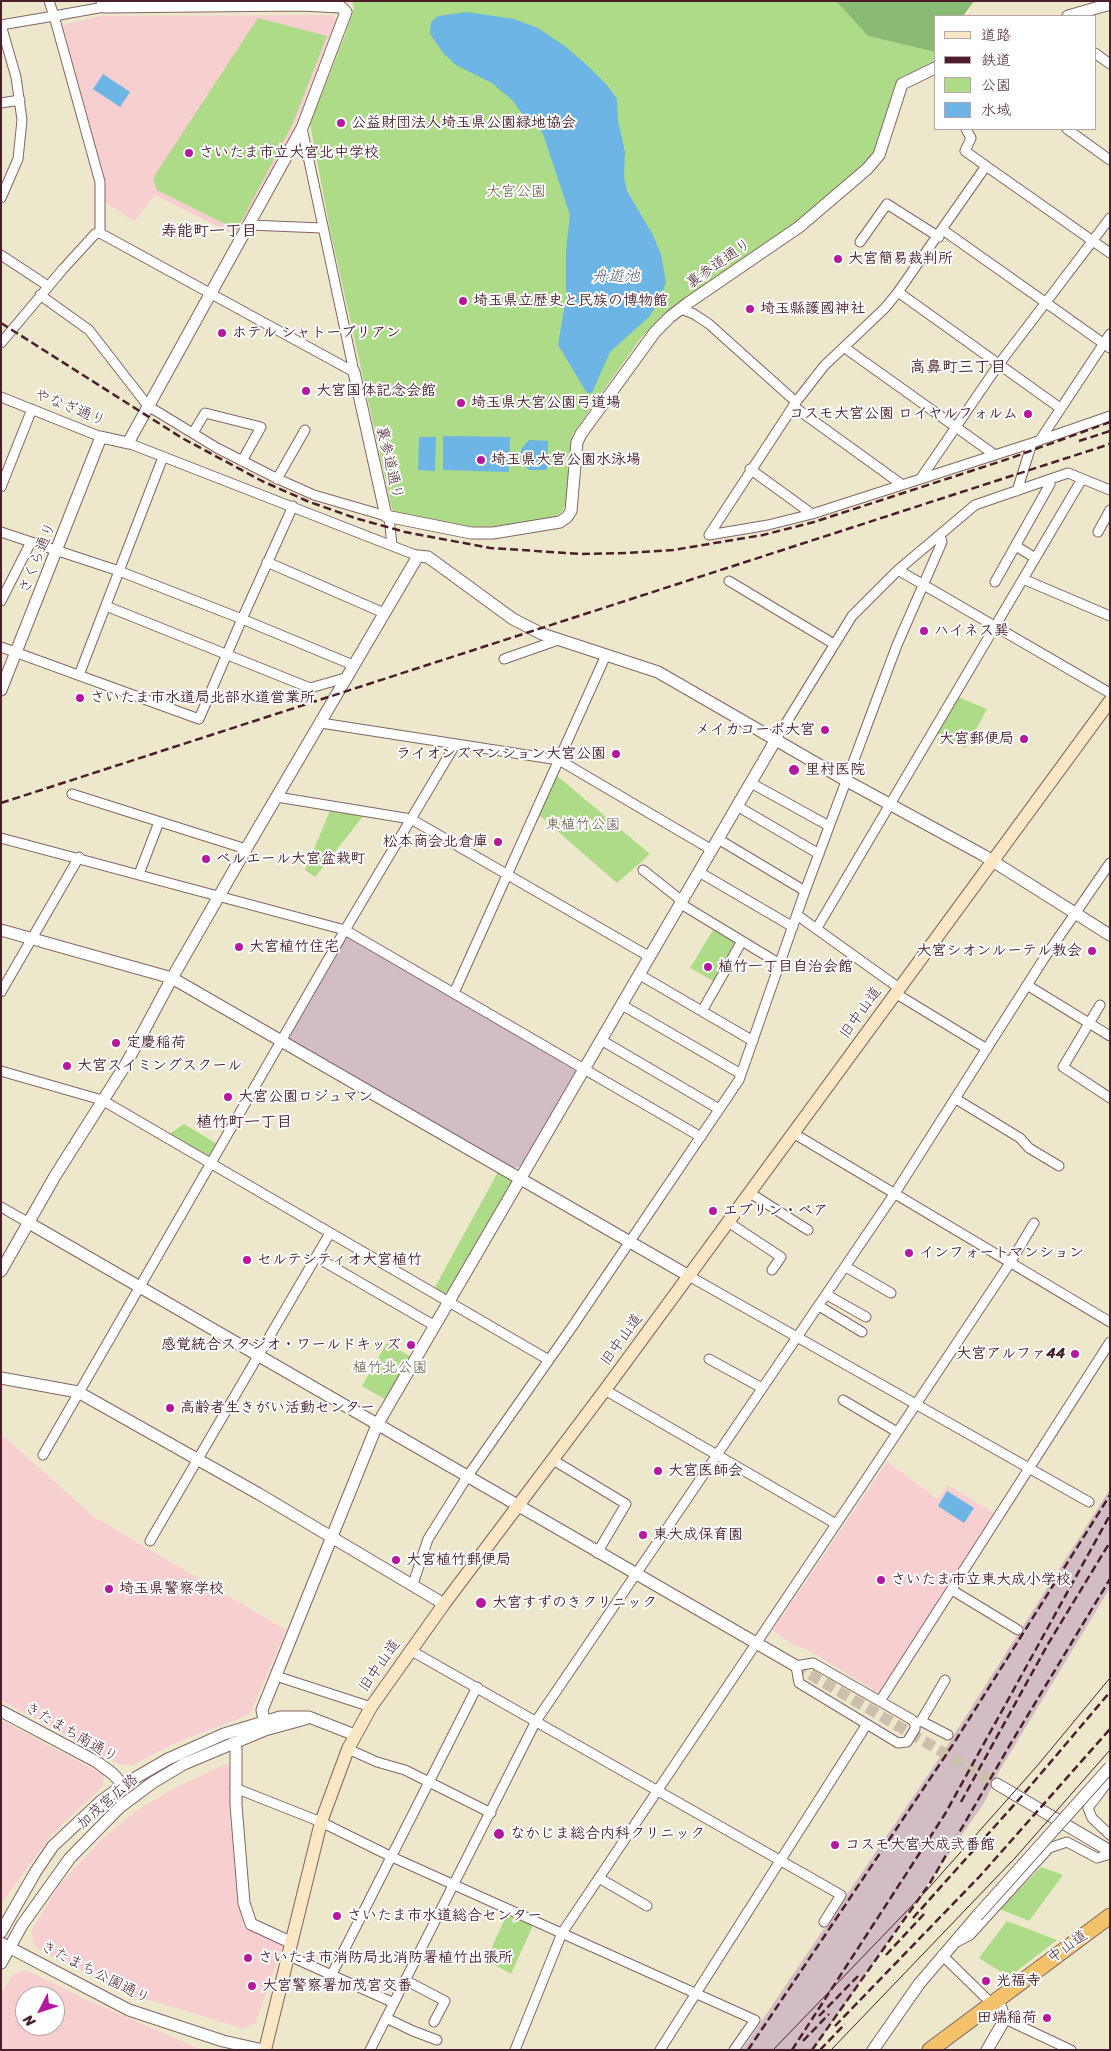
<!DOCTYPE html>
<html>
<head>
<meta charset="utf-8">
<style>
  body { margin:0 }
  #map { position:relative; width:1111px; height:2051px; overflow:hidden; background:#ede7cb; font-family:Sriracha,"Klee One",sans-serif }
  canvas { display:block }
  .frame { position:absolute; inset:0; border:2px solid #4a1f2b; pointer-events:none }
  .legend { position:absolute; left:934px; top:15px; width:162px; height:115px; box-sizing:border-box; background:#fff; border:1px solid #b7a5aa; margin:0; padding:6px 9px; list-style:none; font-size:15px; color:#4a1f2b }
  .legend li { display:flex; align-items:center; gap:10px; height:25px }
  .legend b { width:25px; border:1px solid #b7a5aa }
  .north { position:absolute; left:15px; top:1986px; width:50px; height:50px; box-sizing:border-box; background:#fff; border:1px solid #b7a5aa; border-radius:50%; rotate:229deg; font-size:14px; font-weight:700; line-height:20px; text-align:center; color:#4a1f2b }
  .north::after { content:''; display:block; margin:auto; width:18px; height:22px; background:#b5179e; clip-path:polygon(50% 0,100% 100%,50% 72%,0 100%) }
</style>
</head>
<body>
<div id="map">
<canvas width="1111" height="2051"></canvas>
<div class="frame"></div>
<ul class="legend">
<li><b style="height:6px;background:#fbe7c3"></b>道路</li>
<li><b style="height:6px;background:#4a1f2b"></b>鉄道</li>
<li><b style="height:14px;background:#aedb87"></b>公園</li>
<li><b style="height:14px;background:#6cb5e4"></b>水域</li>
</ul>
<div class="north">N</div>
</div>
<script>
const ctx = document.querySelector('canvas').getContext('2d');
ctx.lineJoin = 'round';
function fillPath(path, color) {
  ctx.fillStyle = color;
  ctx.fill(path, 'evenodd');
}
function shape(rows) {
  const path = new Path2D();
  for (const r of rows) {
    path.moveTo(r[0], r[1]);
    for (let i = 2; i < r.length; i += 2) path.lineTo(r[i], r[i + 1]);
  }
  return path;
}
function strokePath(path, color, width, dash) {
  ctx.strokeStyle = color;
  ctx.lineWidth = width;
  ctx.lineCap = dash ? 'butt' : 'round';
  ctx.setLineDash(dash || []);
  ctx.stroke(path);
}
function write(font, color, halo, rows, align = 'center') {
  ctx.font = font + ' Sriracha,"Klee One",sans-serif';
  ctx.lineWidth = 4;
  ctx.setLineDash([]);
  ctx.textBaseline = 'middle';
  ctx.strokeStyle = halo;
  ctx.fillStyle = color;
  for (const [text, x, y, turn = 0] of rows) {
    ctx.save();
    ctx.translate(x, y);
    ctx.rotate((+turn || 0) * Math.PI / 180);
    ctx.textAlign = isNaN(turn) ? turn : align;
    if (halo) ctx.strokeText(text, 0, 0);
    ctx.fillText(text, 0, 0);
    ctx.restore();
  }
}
const built = shape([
  [332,15,336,20,296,124,239,237,155,195,134,221,105,202,105,181,63,27,66,24,102,16],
  [1,1434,94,1517,286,1630,250,1714,173,1744,133,1765,121,1765,1,1700],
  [887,1462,938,1499,948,1485,997,1515,881,1694,808,1650,793,1645,773,1630],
  [1,1720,104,1775,102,1787,53,1833,1,1904],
  [226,1764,232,1769,229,1814,243,1927,283,1945,256,2022,244,2029,121,1991,35,1947,31,1932,59,1885,104,1837,139,1809,175,1788],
  [26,1970,91,2002,202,2050,1,2050,1,1995,12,1975],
  [25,1996,55,1996,55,2026,25,2026]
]);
const industrial = shape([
  [346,938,350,938,575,1068,575,1072,521,1166,512,1169,290,1040,290,1035],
  [1110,1489,1110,1588,998,1773,984,1803,813,2050,742,2050,938,1760]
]);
const green = shape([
  [352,1,836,1,868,36,935,52,935,62,901,77,893,94,872,159,797,225,672,307,640,339,572,435,567,502,562,511,555,517,517,524,484,527,450,525,393,513,330,229,310,124,344,38,354,9],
  [258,18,327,36,293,123,237,230,157,190,153,178],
  [958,697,987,709,966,748,937,734],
  [556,775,650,854,617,883,539,815],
  [330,811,364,815,315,877,305,870],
  [715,927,740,943,717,983,690,968],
  [184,1124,217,1144,209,1157,168,1135],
  [498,1172,515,1182,448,1298,434,1289],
  [387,1343,413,1358,388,1401,362,1386],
  [1041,1867,1063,1875,1029,1921,1000,1909],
  [508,1912,534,1923,511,1974,486,1960],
  [1007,1921,1057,1940,1009,1977,979,1958]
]);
const forest = shape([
  [836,1,974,1,963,16,935,16,935,52,868,36]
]);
const water = shape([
  [467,12,514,19,538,28,566,47,589,67,607,85,617,99,618,120,625,152,624,177,627,191,653,235,661,255,666,282,660,300,649,317,610,352,592,393,587,393,558,345,566,298,566,250,570,215,543,134,537,124,523,115,512,100,492,83,456,65,444,54,430,34,431,22,438,16],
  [103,74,130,92,120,107,93,89],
  [443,436,510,437,509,472,443,470],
  [419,437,436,437,435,471,418,470],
  [529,440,548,441,547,470,529,470,521,462,521,449],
  [947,1491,974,1508,964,1523,938,1506]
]);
const tertiaryTunnel = shape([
  [796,1666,997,1784]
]);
const minor = shape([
  [1,25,16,77,22,120,18,159,1,198],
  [1,25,54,16,49,1],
  [1095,53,1110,64],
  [1,103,20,100],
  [302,128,354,372],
  [1067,129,1110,160],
  [986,166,1110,253],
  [249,225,322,228],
  [943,230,1110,348],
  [100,233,354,372],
  [100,233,100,182,54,16,104,7],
  [860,242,887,204,939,237],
  [1,255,48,286],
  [898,292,1060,408],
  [40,295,89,330,148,406,217,448,278,479,314,495,386,516],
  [681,309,694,314,709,324,796,402],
  [1,343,63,269,95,234,100,233],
  [845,348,995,455],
  [1,397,101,437],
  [793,406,901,484],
  [193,433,205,413,261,427,242,461],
  [1040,440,1110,334],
  [128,443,418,556],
  [750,469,812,514],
  [921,478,999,364,1110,218],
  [277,479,305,430],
  [1,487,32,409],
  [1017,491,1032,443],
  [389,517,392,545],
  [1,532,31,542,1,601],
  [1098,532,1110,510],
  [709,535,796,402,824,366,885,308,898,292,986,166,965,151,971,138,966,129],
  [709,535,768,525,812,514,1032,443,1110,416],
  [31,542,119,571,242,619,293,506],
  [1016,546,1035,558],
  [267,562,384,613],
  [898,570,1110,693],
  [1023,579,1110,616],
  [729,581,834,644],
  [995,582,1050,484,1048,480],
  [106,606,310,688,345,678],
  [1,647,199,719,242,619,353,665],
  [504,659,558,640],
  [79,675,163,457],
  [321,723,559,760,712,850],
  [775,741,852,616,898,570,975,505,1068,473,1110,490],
  [751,783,829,826],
  [72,794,246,849],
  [277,797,411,819,650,957],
  [737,806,819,854],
  [1,838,345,930,701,1137],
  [643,870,682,901],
  [699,872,793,927],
  [139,874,159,822],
  [805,891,897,645,942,542,940,535],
  [681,904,780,964],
  [797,915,899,988],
  [817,928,1082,479],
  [640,975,753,1041],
  [1027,985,1110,1036],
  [1,992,79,857],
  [454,993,606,655],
  [895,993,987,1049],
  [622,1005,741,1074],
  [1100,1005,1063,1067,1110,1098],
  [702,1011,742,941],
  [601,1040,719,1109],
  [1,1071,102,1100,547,1359],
  [956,1099,1020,1138,1029,1148,1059,1166],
  [793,1133,1110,1322],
  [750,1193,808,1230],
  [1,1207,29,1223],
  [728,1222,781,1257,772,1270],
  [316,1257,435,1326],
  [846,1267,891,1293],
  [689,1276,1089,1502],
  [827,1295,866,1317],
  [819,1306,862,1332],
  [709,1359,762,1388],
  [605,1390,836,1524],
  [843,1400,897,1432],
  [43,1455,345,930,455,745],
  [553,1460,626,1504,597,1553],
  [150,1541,330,1233],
  [413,1584,428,1539,467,1477,570,1330,739,1080,805,891,718,839],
  [952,1590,1018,1630],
  [410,1650,841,1895,824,1922],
  [813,1663,911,1719,915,1723,915,1729,907,1742,898,1743,799,1683,796,1666,813,1663],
  [276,1676,371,1707],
  [880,1701,1110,1342],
  [921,1721,945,1680],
  [916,1723,921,1721,948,1735],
  [348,1749,377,1762,405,1770,491,1813],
  [1110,1779,1088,1808,1092,1818,1110,1835],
  [235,1788,321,1822,392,1857,755,2020,734,2050],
  [599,1878,647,1906],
  [957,1942,970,1935,1049,1848,1067,1842,1097,1858,1110,1854],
  [287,1955,394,2003],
  [942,1955,992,2004],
  [332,1974,477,1687],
  [405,1980,445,2001,434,2022],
  [386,2018,413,2031,437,2040],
  [1005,2019,1071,2050],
  [370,2050,536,1721,895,1193,1043,960,1110,863],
  [515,2050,562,1933,861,1487,1010,1263,1034,1223],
  [660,2050,867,1724]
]);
const tertiary = shape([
  [1068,16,1110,4],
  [354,372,386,516,471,533,493,533,560,522,567,517,571,511,577,442,581,434,655,332,670,317,688,303,799,227,867,169,879,155,902,84,935,68],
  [1,690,101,437,128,443,302,128,346,12,341,7,301,5,104,7,102,1],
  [1,930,172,978,689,1276],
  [29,1223,796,1666],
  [1,1271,55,1176,126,1064,172,978,246,849,418,556,428,557,513,619,542,634,658,672,847,781,983,855,1110,935],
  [1,1378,78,1392,259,1494,444,1604],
  [1,1711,97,1762,113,1774,123,1785],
  [264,1720,262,1710,377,1425,775,741],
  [233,1743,236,1749,236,1805,244,1903,251,1924,290,1942],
  [997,1784,1110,1851],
  [1,1932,36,1871,53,1846,100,1802,123,1785,168,1759,224,1734,280,1717,309,1717,355,1735],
  [1,1943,129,2010,223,2041,263,2050],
  [1,1963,22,1925,70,1858,120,1807,152,1783,184,1764,265,1730,305,1719],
  [873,2050,919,1984,977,1916],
  [987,2050,1005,2019,998,2000]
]);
const secondary = shape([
  [265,2050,321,1822,348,1749,371,1707,444,1604,605,1390,1110,701]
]);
const trunk = shape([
  [930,2050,1110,1916]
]);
const tram = shape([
  [773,2050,927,1890,1037,1766,1110,1678],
  [831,2050,1015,1858,1110,1750]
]);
const rail = shape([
  [1,323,182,438,262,481,307,501,355,518,405,532,490,548,582,554,627,553,673,550,763,535,814,522,1011,458,1110,422],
  [1079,441,1110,431],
  [1,803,1110,444],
  [961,1802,1048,1644,1110,1542],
  [913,1918,1021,1797,1110,1692],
  [886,1955,924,1914],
  [819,2016,858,1976],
  [835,2026,980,1876,1110,1729],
  [803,2041,829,2014],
  [748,2050,954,1743,1110,1495],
  [792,2050,945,1814,1110,1515],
  [812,2050,930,1883,1011,1743,1110,1579],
  [820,2050,845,2024]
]);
const tertiaryBridge = shape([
  [977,1916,1110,1767]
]);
const markers = [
  [341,123,5,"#b5179e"],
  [189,153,5,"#b5179e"],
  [838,259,5,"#b5179e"],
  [463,301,5,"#b5179e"],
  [750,309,5,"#b5179e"],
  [222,333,5,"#b5179e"],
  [306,391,5,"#b5179e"],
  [461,403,5,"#b5179e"],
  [1028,414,5,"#b5179e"],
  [481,460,5,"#b5179e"],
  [924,631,5,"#b5179e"],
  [80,698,5,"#b5179e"],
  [825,730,5,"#b5179e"],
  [1024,739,5,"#b5179e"],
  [616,754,5,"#b5179e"],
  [794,770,6,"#b5179e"],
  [498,842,5,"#b5179e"],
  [206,859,5,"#b5179e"],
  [239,947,5,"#b5179e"],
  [1092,951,5,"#b5179e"],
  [708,967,5,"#b5179e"],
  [116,1043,5,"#b5179e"],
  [67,1066,5,"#b5179e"],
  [228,1097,5,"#b5179e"],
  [713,1211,5,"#b5179e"],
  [909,1253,5,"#b5179e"],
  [247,1260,5,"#b5179e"],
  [411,1345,5,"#b5179e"],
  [1075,1354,5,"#b5179e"],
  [170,1408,5,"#b5179e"],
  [658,1471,5,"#b5179e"],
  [643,1535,5,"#b5179e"],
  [396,1560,5,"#b5179e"],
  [881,1580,5,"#b5179e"],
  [109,1589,5,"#b5179e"],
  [481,1603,6,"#b5179e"],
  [499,1834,6,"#b5179e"],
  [835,1845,5,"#b5179e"],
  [337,1916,5,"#b5179e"],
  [248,1958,5,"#b5179e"],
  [986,1981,5,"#b5179e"],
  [252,1986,5,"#b5179e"],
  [1047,2018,5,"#b5179e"]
];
const poiNames = [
  ["公益財団法人埼玉県公園緑地協会",351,123],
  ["さいたま市立大宮北中学校",199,153],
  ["大宮簡易裁判所",848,259],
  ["埼玉県立歴史と民族の博物館",473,301],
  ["埼玉縣護國神社",760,309],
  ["ホテル シャトーブリアン",232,333],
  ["大宮国体記念会館",316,391],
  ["埼玉県大宮公園弓道場",471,403],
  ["コスモ大宮公園 ロイヤルフォルム",1018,414,"right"],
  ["埼玉県大宮公園水泳場",491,460],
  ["ハイネス巽",934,631],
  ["さいたま市水道局北部水道営業所",90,698],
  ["メイカコーポ大宮",815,730,"right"],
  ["大宮郵便局",1014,739,"right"],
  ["ライオンズマンション大宮公園",606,754,"right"],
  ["里村医院",805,770],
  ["松本商会北倉庫",488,842,"right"],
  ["ベルエール大宮盆栽町",216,859],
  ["大宮植竹住宅",249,947],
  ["大宮シオンルーテル教会",1082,951,"right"],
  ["植竹一丁目自治会館",718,967],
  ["定慶稲荷",126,1043],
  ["大宮スイミングスクール",77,1066],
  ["大宮公園ロジュマン",238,1097],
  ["エブリン・ベア",723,1211],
  ["インフォートマンション",919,1253],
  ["セルテシティオ大宮植竹",257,1260],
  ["感覚統合スタジオ・ワールドキッズ",401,1345,"right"],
  ["大宮アルファ44",1065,1354,"right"],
  ["高齢者生きがい活動センター",180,1408],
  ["大宮医師会",668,1471],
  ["東大成保育園",653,1535],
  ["大宮植竹郵便局",406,1560],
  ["さいたま市立東大成小学校",891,1580],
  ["埼玉県警察学校",119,1589],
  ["大宮すずのきクリニック",492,1603],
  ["なかじま総合内科クリニック",510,1834],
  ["コスモ大宮大成弐番館",845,1845],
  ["さいたま市水道総合センター",347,1916],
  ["さいたま市消防局北消防署植竹出張所",258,1958],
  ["光福寺",996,1981],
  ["大宮警察署加茂宮交番",262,1986],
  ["田端稲荷",1037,2018,"right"]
];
const parkNames = [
  ["大宮公園",516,192],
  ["東植竹公園",583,825],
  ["植竹北公園",390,1368]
];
const streetNames = [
  ["裏参道通り",719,264,-35],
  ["やなぎ通り",70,408,22],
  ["裏参道通り",389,463,77],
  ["さくら通り",38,558,-68],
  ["旧中山道",861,1013,-54],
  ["旧中山道",622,1340,-54],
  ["旧中山道",380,1666,-55],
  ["きたまち南通り",71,1733,30],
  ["加茂宮広路",108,1802,-41],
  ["中山道",1068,1947,-36],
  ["きたまち公園通り",95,1973,27]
];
const neighbourhoodNames = [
  ["寿能町一丁目",209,232],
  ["高鼻町三丁目",958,368],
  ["植竹町一丁目",244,1123]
];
const waterNames = [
  ["舟遊池",616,277]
];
fillPath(built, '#f7cfd0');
fillPath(industrial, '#d2bdc5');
fillPath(green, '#aedb87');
fillPath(forest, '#8abb74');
fillPath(water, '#6cb5e4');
strokePath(tertiaryTunnel, '#ccbfab', 11, [11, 5.5]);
strokePath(minor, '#836563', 11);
strokePath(tertiary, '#836563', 13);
strokePath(secondary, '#836563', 14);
strokePath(trunk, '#836563', 17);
strokePath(minor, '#fff', 9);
strokePath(tertiary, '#fff', 11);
strokePath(secondary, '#fbe7c3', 12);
strokePath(trunk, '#f4c26a', 15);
strokePath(tram, '#4a1f2b', 1);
strokePath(rail, '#4a1f2b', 2.5, [8, 4]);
strokePath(tertiaryBridge, '#836563', 13, []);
strokePath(tertiaryBridge, '#fff', 11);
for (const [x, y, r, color] of markers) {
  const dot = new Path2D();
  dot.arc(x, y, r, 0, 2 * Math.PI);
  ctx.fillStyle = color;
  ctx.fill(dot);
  strokePath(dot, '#fff', 2);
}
write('bold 15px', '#4a1f2b', '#fff', poiNames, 'left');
write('15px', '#685747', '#fff', parkNames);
write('15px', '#4a1f2b', '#fff', streetNames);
write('bold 16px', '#4a1f2b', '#fff', neighbourhoodNames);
write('italic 16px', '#585b75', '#fff', waterNames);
</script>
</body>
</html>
